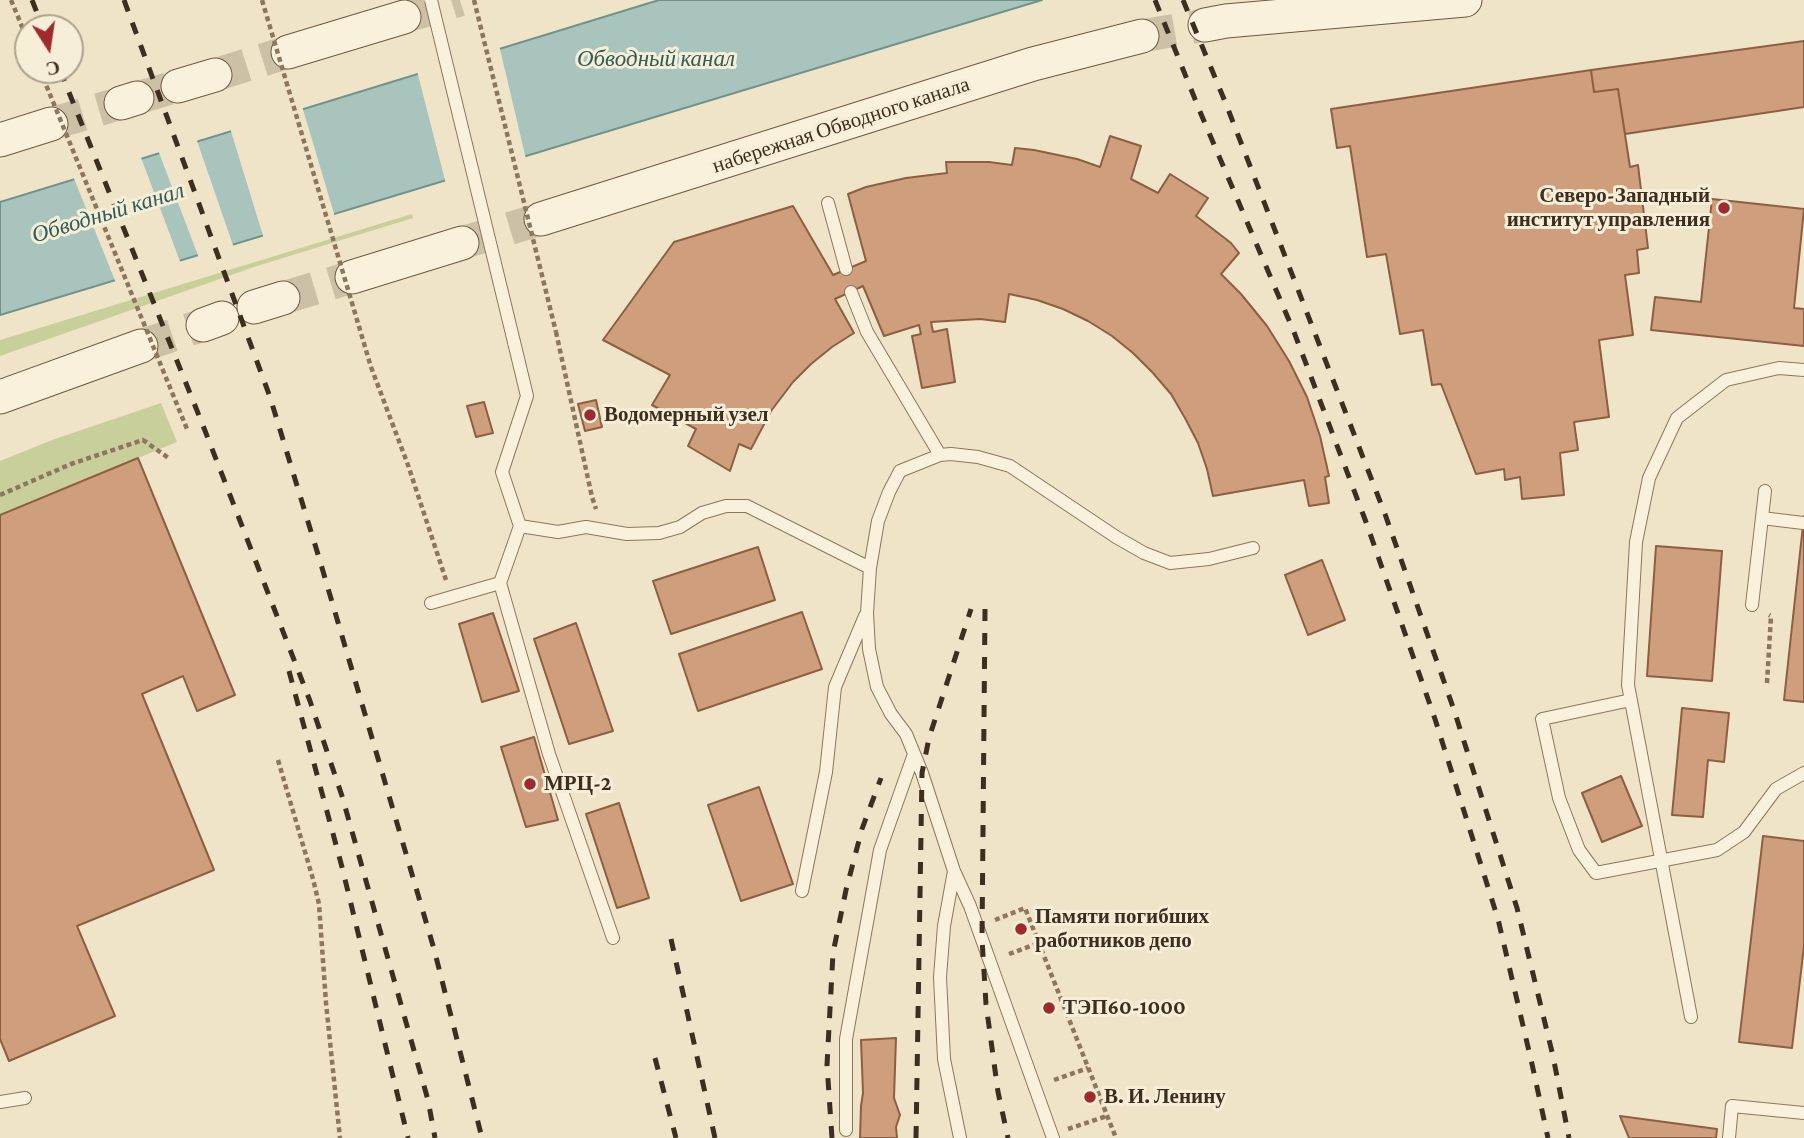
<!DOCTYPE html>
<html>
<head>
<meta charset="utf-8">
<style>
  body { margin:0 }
  #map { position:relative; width:1804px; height:1138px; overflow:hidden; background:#f0e4c8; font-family:"Crimson Pro",serif }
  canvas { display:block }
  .north { position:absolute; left:14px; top:14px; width:70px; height:70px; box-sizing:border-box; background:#f7eed8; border:2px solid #ada18e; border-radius:50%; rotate:168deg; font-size:19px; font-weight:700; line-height:28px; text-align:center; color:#3d2e20 }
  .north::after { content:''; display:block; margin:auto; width:24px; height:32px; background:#9e2a2b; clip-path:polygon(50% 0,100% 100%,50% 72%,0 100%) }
</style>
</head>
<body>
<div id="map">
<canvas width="1804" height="1138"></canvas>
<div class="north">С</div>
</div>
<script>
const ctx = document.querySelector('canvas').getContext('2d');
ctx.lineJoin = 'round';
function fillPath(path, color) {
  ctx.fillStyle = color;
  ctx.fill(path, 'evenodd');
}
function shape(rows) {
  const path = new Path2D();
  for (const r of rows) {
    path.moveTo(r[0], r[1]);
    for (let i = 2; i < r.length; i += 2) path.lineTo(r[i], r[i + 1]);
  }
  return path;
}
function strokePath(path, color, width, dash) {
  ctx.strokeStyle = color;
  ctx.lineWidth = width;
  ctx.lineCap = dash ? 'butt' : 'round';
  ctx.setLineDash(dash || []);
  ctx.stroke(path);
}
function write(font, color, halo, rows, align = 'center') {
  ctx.font = font + ' "Crimson Pro",serif';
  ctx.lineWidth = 6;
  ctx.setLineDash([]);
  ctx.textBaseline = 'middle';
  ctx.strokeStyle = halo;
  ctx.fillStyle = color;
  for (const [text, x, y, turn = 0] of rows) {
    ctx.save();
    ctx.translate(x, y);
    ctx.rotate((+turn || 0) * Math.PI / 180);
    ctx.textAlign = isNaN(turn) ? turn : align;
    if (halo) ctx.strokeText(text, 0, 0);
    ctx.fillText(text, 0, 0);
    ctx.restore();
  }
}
const green = shape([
  [412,214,413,218,257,266,0,356,0,340],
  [161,403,177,442,0,515,0,461,52,440]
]);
const water = shape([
  [659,0,1042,0,0,315,0,202,659,0]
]);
const pier = shape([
  [499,45,526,159,446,184,417,71],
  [302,106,335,217,264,239,230,128],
  [196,138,234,248,199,258,158,150],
  [140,155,181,264,116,283,73,176]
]);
const building = shape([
  [1804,41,1804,107,1625,134,1618,89,1594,92,1591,70,1804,41],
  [1591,70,1594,92,1618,89,1630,167,1638,165,1648,248,1637,250,1639,273,1625,275,1633,335,1599,340,1609,417,1574,422,1578,450,1560,453,1564,495,1522,499,1520,477,1505,480,1504,469,1476,474,1441,384,1432,385,1423,330,1400,334,1386,254,1367,257,1350,146,1337,148,1331,109,1591,70],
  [1110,136,1141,146,1131,179,1158,193,1170,174,1208,198,1196,216,1231,243,1239,253,1221,274,1241,294,1267,326,1289,361,1307,397,1320,436,1329,476,1325,477,1329,503,1309,506,1304,480,1213,496,1207,469,1198,443,1185,418,1171,394,1153,373,1133,353,1112,336,1088,321,1063,309,1037,300,1009,294,1005,322,980,319,931,322,933,332,947,329,955,382,922,388,912,336,921,334,919,325,884,336,863,286,835,299,854,333,832,347,811,364,793,382,771,411,751,449,739,444,730,471,688,446,696,429,652,405,670,375,603,340,674,242,793,206,833,275,866,261,848,194,866,187,906,178,947,173,946,162,989,162,1012,165,1015,148,1034,150,1077,159,1100,167,1110,136],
  [1712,199,1804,209,1794,308,1804,309,1804,346,1651,330,1655,297,1701,302,1712,199],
  [596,400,602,427,585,431,578,404,596,400],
  [484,402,493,433,476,437,467,406,484,402],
  [138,458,235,695,197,711,183,676,142,694,214,870,77,926,115,1016,9,1061,0,1039,0,515,138,458],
  [1804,516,1804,702,1784,700,1804,516],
  [1656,546,1722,551,1712,681,1647,676,1656,546],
  [758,547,775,600,671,634,653,581,758,547],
  [1322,560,1345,620,1308,635,1285,575,1322,560],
  [802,612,822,669,698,711,679,654,802,612],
  [493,613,519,691,482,702,459,624,493,613],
  [576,623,613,731,569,744,534,639,576,623],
  [1682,708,1729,713,1724,762,1708,760,1703,817,1672,815,1682,708],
  [534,737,558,820,526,827,501,747,534,737],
  [1621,776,1642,826,1602,842,1582,793,1621,776],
  [759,787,793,884,741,901,708,805,759,787],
  [619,803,649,898,617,908,586,814,619,803],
  [1763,836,1804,841,1804,946,1792,1048,1739,1042,1763,836],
  [896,1038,894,1098,900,1115,896,1127,897,1138,860,1138,861,1106,863,1093,861,1040,896,1038],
  [1620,1116,1717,1129,1716,1138,1629,1138,1620,1116]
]);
const secondaryTunnel = shape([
  [404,17,460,0],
  [1142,36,1205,25],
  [215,75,288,52],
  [137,98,178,86],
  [51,124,121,103],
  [462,243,541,219],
  [283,298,352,277],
  [141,346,203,325]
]);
const path = shape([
  [11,0,28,41],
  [556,332,592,497,596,509],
  [371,367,408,465,446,580],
  [0,495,71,464,143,440,170,459],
  [1767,683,1771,616,1769,615],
  [278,760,313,879,319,904,326,1003,340,1138],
  [995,920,1025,908,1116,1138],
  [1009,954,1039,943],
  [1054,1080,1088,1068],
  [1068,1129,1107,1116]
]);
const lane = shape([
  [828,203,846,269],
  [851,292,867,332,940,455],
  [1762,518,1803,523],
  [520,526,558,532,586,527,627,534,659,533,680,527,702,513,726,506,747,506,870,568],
  [500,583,549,754,613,938],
  [431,603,500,583,520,526,502,472,527,396,514,342],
  [1752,605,1765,491],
  [1631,700,1542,719,1559,798,1579,850,1596,873,1717,850,1744,832,1776,789,1804,773],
  [954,871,944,926,940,977,944,1059,960,1138],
  [802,891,826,772,835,687,865,616],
  [1691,1017,1628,685,1636,542,1649,478,1677,418,1726,380,1779,368,1804,370],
  [0,1102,25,1098],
  [846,1130,846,1039,880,850,914,754],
  [1053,1138,970,906,954,871,922,773,906,734,891,714,877,687,869,649,867,613,870,568,878,521,889,492,900,471,940,455,951,454,978,457,1010,466,1116,537,1144,553,1170,563,1209,559,1253,548],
  [1729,1138,1732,1106,1804,1113]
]);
const secondary = shape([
  [1205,25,1226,21,1465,0],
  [288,52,404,17],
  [178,86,215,75],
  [121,103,137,98],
  [0,140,51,124],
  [541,219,1033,64,1142,36],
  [352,277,462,243],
  [254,307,283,298],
  [203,325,222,318],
  [0,397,141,346]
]);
const rail = shape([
  [32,0,43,28],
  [124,0,270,397,320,561,434,949,482,1138],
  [1155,0,1201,114,1294,332,1366,522,1435,719,1498,919,1532,1064,1548,1138],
  [1183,0,1226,104,1385,514,1454,710,1517,908,1553,1056,1569,1138],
  [60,70,202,423,310,701,342,796,428,1100,435,1138],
  [985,609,982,939,986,1004,998,1092,1008,1138],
  [289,671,342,867,408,1138],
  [671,939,715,1138],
  [655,1058,676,1138],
  [832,1138,827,1065,833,953,846,890,862,829,881,778],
  [916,1138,922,773,929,738,971,609]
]);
const pathBridge = shape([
  [262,0,371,367],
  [474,0,556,332],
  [40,70,187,429]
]);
const laneBridge = shape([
  [431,0,514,342]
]);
const markers = [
  [1724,208,7,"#9e2a2b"],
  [590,415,7,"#9e2a2b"],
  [530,784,7,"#9e2a2b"],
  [1021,929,7,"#9e2a2b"],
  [1049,1008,7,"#9e2a2b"],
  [1090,1097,7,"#9e2a2b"]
];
const streetNames = [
  ["набережная Обводного канала",841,125,-18]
];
const poiNames = [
  ["Северо-Западный",1710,196,"right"],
  ["институт управления",1710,220,"right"],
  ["Водомерный узел",604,415],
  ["МРЦ-2",544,784],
  ["Памяти погибших",1035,917],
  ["работников депо",1035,941],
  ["ТЭП60-1000",1063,1008],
  ["В. И. Ленину",1104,1097]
];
const waterNames = [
  ["Обводный канал",656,59],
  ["Обводный канал",108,213,-17]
];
fillPath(green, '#c9cf9b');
fillPath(water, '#a9c4bc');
strokePath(water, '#6f938a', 2);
fillPath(pier, '#f0e4c8');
fillPath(building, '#cf9f7d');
strokePath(building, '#8d5f41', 2);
strokePath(secondaryTunnel, '#ccc0a6', 33, [33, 17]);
strokePath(lane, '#8d765c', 14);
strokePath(secondary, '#6f573f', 35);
strokePath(path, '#8d765c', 4.5, [5, 3.5]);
strokePath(lane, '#faf1dc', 12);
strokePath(secondary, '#faf1dc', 33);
strokePath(rail, '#3d2e20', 5, [12, 12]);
strokePath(laneBridge, '#8d765c', 14, []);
strokePath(pathBridge, '#8d765c', 4.5, [5, 3.5]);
strokePath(laneBridge, '#faf1dc', 12);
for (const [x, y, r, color] of markers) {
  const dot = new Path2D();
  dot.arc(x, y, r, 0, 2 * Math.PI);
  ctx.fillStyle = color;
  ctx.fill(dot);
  strokePath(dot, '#f7eed8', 2.5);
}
write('21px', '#3d2e20', '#f7eed8', streetNames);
write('bold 21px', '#3d2e20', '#f7eed8', poiNames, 'left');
write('italic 23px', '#2f5d5a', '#f7eed8', waterNames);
</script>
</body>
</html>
